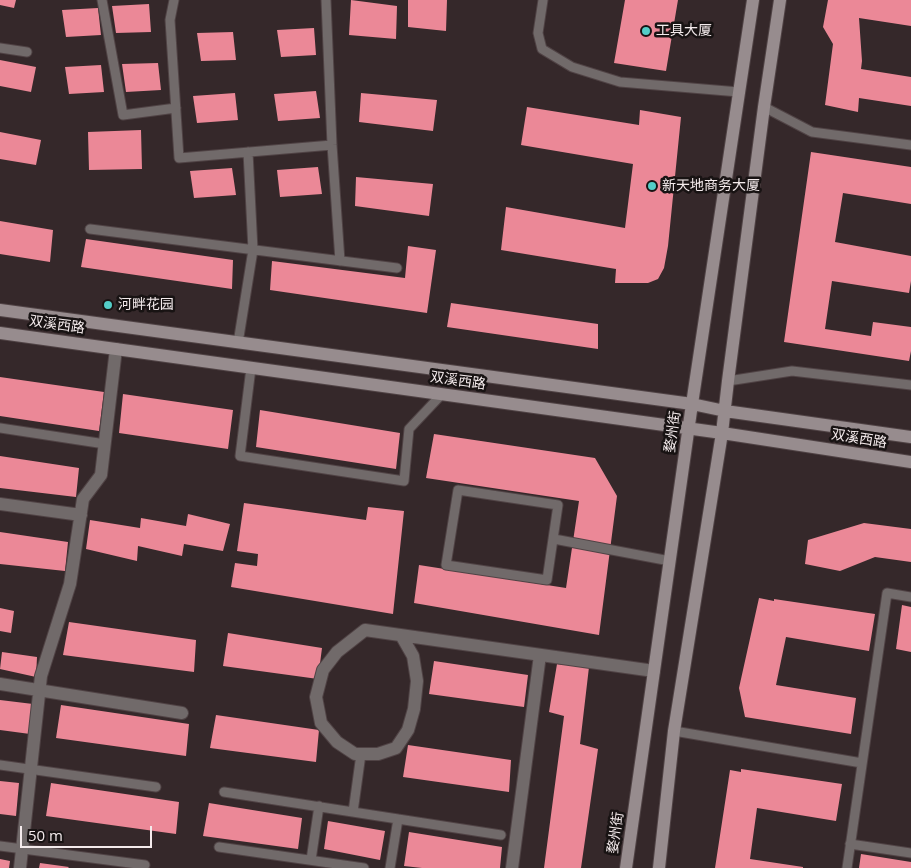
<!DOCTYPE html>
<html>
<head>
<meta charset="utf-8">
<style>
  body { margin:0 }
  #map { position:relative; width:911px; height:868px; overflow:hidden; background:#35282a; font-family:"Open Sans",sans-serif }
  canvas { display:block }
  .scale { position:absolute; left:20px; top:826px; width:132px; height:22px; box-sizing:border-box; border:2px solid #f4ebec; border-top:0; padding-left:6px; font-size:15px; line-height:18px; white-space:nowrap; color:#f4ebec; -webkit-text-stroke:4px #181313; paint-order:stroke }
</style>
</head>
<body>
<div id="map">
<canvas width="911" height="868"></canvas>
<div class="scale">50 m</div>
</div>
<script>
const ctx = document.querySelector('canvas').getContext('2d');
ctx.lineJoin = 'round';
function fillPath(path, color) {
  ctx.fillStyle = color;
  ctx.fill(path, 'evenodd');
}
function shape(rows) {
  const path = new Path2D();
  for (const r of rows) {
    path.moveTo(r[0], r[1]);
    for (let i = 2; i < r.length; i += 2) path.lineTo(r[i], r[i + 1]);
  }
  return path;
}
function strokePath(path, color, width, dash) {
  ctx.strokeStyle = color;
  ctx.lineWidth = width;
  ctx.lineCap = dash ? 'butt' : 'round';
  ctx.setLineDash(dash || []);
  ctx.stroke(path);
}
function write(font, color, halo, rows, align = 'center') {
  ctx.font = font + ' "Open Sans","Noto Sans SC",sans-serif';
  ctx.lineWidth = 5;
  ctx.setLineDash([]);
  ctx.textBaseline = 'middle';
  ctx.strokeStyle = halo;
  ctx.fillStyle = color;
  for (const [text, x, y, turn = 0] of rows) {
    ctx.save();
    ctx.translate(x, y);
    ctx.rotate((+turn || 0) * Math.PI / 180);
    ctx.textAlign = isNaN(turn) ? turn : align;
    if (halo) ctx.strokeText(text, 0, 0);
    ctx.fillText(text, 0, 0);
    ctx.restore();
  }
}
const building = shape([
  [0,0,16,0,14,8,0,5],
  [351,0,397,6,396,39,349,35],
  [408,0,447,0,446,31,408,27],
  [625,0,678,0,666,71,614,63],
  [828,0,911,0,911,26,859,18,862,61,861,69,911,77,911,106,859,98,858,112,825,105,833,44,823,27],
  [149,4,151,32,116,33,112,6],
  [98,8,101,35,66,37,62,10],
  [314,28,316,55,281,57,277,30],
  [233,32,236,60,201,61,197,33],
  [0,60,36,67,31,92,0,86],
  [158,63,161,90,126,92,122,64],
  [101,65,104,92,69,94,65,67],
  [316,91,320,118,278,121,274,94],
  [235,93,238,120,197,123,193,96],
  [361,93,437,100,433,131,359,122],
  [527,107,639,125,640,110,681,117,668,246,664,268,658,279,648,283,615,283,616,269,501,250,506,207,625,228,633,164,521,145],
  [141,130,142,169,89,170,88,132],
  [0,132,41,140,36,165,0,159],
  [811,152,911,167,911,204,843,193,835,242,911,256,911,281,909,293,832,281,825,329,871,336,873,322,911,327,911,351,909,361,784,342],
  [318,167,322,194,280,197,277,170],
  [232,168,236,195,194,198,190,171],
  [356,177,433,184,429,216,355,206],
  [0,221,53,230,50,262,0,254],
  [86,239,233,260,232,289,81,267],
  [408,246,436,250,427,313,270,290,272,261,405,278],
  [451,303,598,324,598,349,447,327],
  [0,377,104,392,99,431,0,416],
  [123,394,233,410,228,449,119,433],
  [260,410,400,433,396,469,256,447],
  [434,434,595,458,617,496,599,635,414,603,419,565,566,588,579,501,426,478],
  [0,456,79,468,76,497,0,488],
  [244,503,366,520,368,507,404,511,393,614,231,587,235,563,257,566,258,554,237,551],
  [188,514,230,524,223,551,184,544,182,556,138,546,137,561,86,549,90,520,140,528,141,518,186,526],
  [864,523,911,529,911,562,875,557,840,571,805,564,808,540],
  [0,532,68,542,65,571,0,564],
  [759,598,774,601,774,599,875,614,869,651,786,637,776,685,856,698,851,734,745,717,739,688],
  [902,605,911,607,911,652,896,649],
  [0,608,14,611,11,633,0,631],
  [69,622,196,640,194,672,63,655],
  [228,633,322,648,318,679,223,666],
  [2,652,37,657,36,677,0,669],
  [434,661,528,675,524,707,429,694],
  [557,664,589,667,580,744,598,749,581,868,544,868,564,716,549,712],
  [0,700,33,704,30,734,0,730],
  [61,705,189,724,186,756,56,738],
  [216,715,319,730,316,762,210,748],
  [408,745,511,760,509,792,403,777],
  [741,769,842,784,836,821,757,808,750,859,803,867,803,868,715,868,730,770,741,772],
  [0,781,19,783,16,816,0,814],
  [51,783,179,802,176,834,46,816],
  [209,803,302,818,298,849,203,836],
  [328,821,385,831,380,860,324,849],
  [409,832,502,847,500,868,422,868,404,866],
  [861,854,911,862,911,868,859,868],
  [0,859,10,861,9,868,0,868],
  [40,863,69,867,68,868,39,868]
]);
const lane = shape([
  [102,0,123,115,176,108],
  [174,0,170,20,179,158,332,145],
  [326,0,332,145,340,261],
  [543,0,538,33,542,49,572,67,620,82,739,92],
  [0,48,27,52],
  [764,107,812,132,911,145],
  [90,229,397,268],
  [238,343,253,250,248,152],
  [251,368,240,456,404,481,409,429,442,394],
  [728,381,792,371,911,385],
  [0,428,105,444],
  [458,490,558,505,547,580,446,565,458,490],
  [554,539,670,561],
  [674,731,862,763],
  [0,765,156,787],
  [224,792,501,835],
  [353,812,361,754],
  [850,844,911,853],
  [0,846,145,865],
  [219,847,364,868],
  [311,860,319,806],
  [390,868,398,819],
  [847,868,887,593,911,597]
]);
const street = shape([
  [0,504,81,515],
  [401,635,413,656,417,681,414,709,408,730,396,748,378,754,355,754,337,742,321,723,316,697,323,670,337,652,365,630,654,671],
  [0,684,182,713],
  [20,868,41,676,70,584,83,499,101,475,116,349],
  [512,868,540,655]
]);
const secondary = shape([
  [0,310,692,404,725,411,911,437],
  [0,333,722,433,911,462],
  [626,868,692,404,753,0],
  [659,868,674,731,722,433,728,381,764,107,780,0]
]);
const markers = [
  [646,31,5,"#54cdc7"],
  [652,186,5,"#54cdc7"],
  [108,305,5,"#54cdc7"]
];
const poiNames = [
  ["工具大厦",656,31],
  ["新天地商务大厦",662,186],
  ["河畔花园",118,305]
];
const streetNames = [
  ["双溪西路",57,325,8],
  ["双溪西路",458,381,8],
  ["婺州街",673,432,-82],
  ["双溪西路",859,439,9],
  ["婺州街",616,833,-82]
];
fillPath(building, '#eb8897');
strokePath(lane, '#504345', 11);
strokePath(street, '#504345', 14);
strokePath(secondary, '#504345', 14);
strokePath(lane, '#716a6a', 9);
strokePath(street, '#716a6a', 12);
strokePath(secondary, '#978c8e', 12);
for (const [x, y, r, color] of markers) {
  const dot = new Path2D();
  dot.arc(x, y, r, 0, 2 * Math.PI);
  ctx.fillStyle = color;
  ctx.fill(dot);
  strokePath(dot, '#181313', 2);
}
write('14px', '#f4ebec', '#181313', poiNames, 'left');
write('14px', '#f4ebec', '#181313', streetNames);
</script>
</body>
</html>
